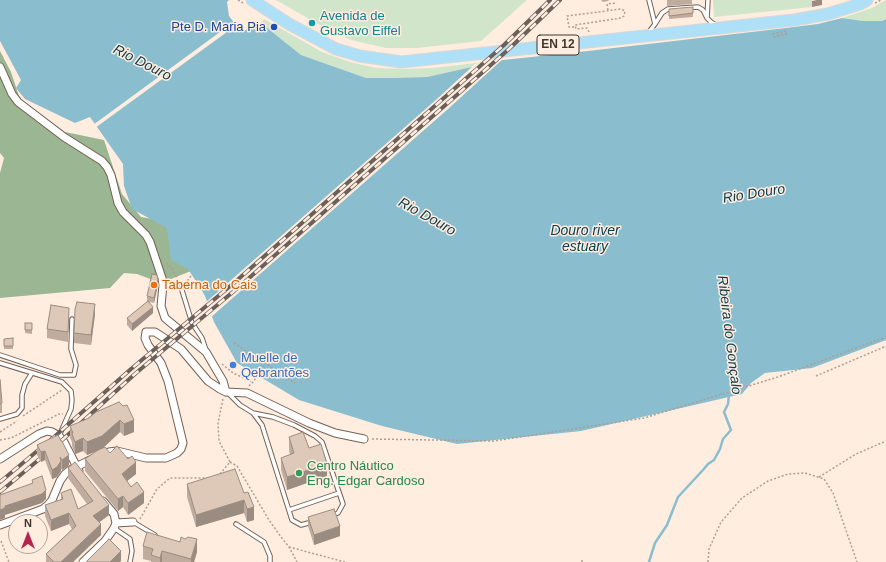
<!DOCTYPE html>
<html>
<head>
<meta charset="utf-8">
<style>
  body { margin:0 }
  #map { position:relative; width:886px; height:562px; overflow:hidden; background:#ffede0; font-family:Arial,sans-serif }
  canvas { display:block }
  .north { position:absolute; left:8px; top:514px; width:40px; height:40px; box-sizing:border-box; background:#ffede0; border:1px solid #b2a49a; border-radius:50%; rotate:0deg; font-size:11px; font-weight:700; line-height:16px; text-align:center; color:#3f3630 }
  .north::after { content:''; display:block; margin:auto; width:14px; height:18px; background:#b4244e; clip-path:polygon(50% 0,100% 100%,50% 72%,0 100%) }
</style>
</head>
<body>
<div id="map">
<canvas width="886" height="562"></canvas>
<div class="north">N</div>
</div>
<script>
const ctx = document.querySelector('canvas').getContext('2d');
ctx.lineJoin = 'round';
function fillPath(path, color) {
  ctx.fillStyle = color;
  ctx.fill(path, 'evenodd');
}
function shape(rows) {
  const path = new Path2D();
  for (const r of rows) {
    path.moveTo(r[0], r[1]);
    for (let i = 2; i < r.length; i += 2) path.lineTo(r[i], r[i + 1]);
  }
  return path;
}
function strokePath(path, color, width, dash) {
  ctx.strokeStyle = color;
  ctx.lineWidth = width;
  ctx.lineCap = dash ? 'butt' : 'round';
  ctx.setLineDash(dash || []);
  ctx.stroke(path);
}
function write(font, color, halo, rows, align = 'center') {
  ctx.font = font + ' Arial,sans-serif';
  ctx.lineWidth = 3;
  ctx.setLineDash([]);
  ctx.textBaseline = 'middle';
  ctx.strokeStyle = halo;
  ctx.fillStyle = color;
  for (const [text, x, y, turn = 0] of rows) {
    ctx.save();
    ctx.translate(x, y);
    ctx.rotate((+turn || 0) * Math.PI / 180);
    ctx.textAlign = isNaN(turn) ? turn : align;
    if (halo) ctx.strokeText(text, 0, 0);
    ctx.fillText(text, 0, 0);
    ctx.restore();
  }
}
const green = shape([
  [276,0,527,0,481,41,416,48,386,48,351,40,325,28],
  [713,0,812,0,812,7,714,17],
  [886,0,886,19,882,21,863,21,842,18,872,8],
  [264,19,322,52,350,62,376,68,404,69,432,68,503,60,427,77,394,78,366,78,301,55,261,23]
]);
const forest = shape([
  [0,51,11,72,20,99,65,132,104,140,122,194,141,217,158,220,174,220,191,271,161,283,137,274,124,273,110,288,0,298,0,173,4,158,0,153]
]);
const water = shape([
  [0,0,229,0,227,2,229,16,241,32,261,23,301,55,366,78,393,78,427,77,503,60,588,51,786,28,818,24,842,18,863,21,882,21,886,19,886,340,812,368,765,373,751,383,742,394,581,431,457,444,382,426,299,400,237,363,214,322,205,296,201,289,188,269,171,260,167,228,132,209,124,186,123,164,90,117,75,123,25,99,16,88,21,80,0,41],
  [444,96,449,99,451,104,443,111,438,108,436,103],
  [230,284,235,287,237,292,229,299,224,297,222,291,225,286]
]);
const pier = shape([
  [235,21,238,24,95,128,93,125],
  [504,58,448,109,210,318,205,303,438,98,475,64],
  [444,98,447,100,449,104,447,107,443,109,439,107,438,103,440,100],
  [230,286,234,288,235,292,233,296,229,297,226,295,225,291,226,288]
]);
const stream = shape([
  [649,562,655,543,667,525,678,497,703,470,708,464,714,460,720,449,723,439,731,430,724,412,728,404,729,394]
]);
const path = shape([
  [238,0,243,3],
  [875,3,881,0],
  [608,10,607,4,617,3],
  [574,27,569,27,567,16,621,9,625,11,624,16,621,18,575,25,576,29,587,28,589,32],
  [786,31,773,34,774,37,789,33],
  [166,263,172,268,179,283],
  [185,284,191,276],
  [234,343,295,383],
  [222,364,233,373,253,382],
  [816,376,884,347,886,348],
  [249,386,253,382,265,364],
  [223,399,218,423,219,441,230,462],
  [23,416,62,390],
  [0,432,17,421],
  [372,439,494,441,644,418,778,377,886,337],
  [0,440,11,438,59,414,63,414],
  [230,462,237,466,269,520,281,537,289,547,297,562],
  [220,474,230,462],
  [819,477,856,454,886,441],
  [140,519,157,489,170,478,207,478],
  [1,541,9,562],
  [289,547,345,562],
  [582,562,582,558],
  [708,562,709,549,721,522,742,498,768,481,788,474,805,473,824,479,833,493,857,562]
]);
const lane = shape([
  [649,0,655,24,649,32],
  [708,0,707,18,711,22,716,25],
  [655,24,662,13,668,9,698,7,703,10,707,18],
  [181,287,192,323,202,338,206,350],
  [0,355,60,375,74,375,76,365,71,349,72,319],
  [0,363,62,382,71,391,72,400,71,409,59,436],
  [227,392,240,405,253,413,262,425,292,520,301,525,312,522],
  [253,413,273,417,294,425,315,436,322,442,343,504,338,513,333,515],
  [0,419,17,414,22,408,22,395,25,384,32,373],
  [289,510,339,493],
  [133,522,155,535],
  [236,524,264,542,270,556,270,562],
  [114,528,130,539,132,551,130,562]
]);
const street = shape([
  [0,67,12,94,18,102,64,137,102,161,107,167,111,175,118,203,123,212,146,235,150,242,162,278,163,285,161,306,165,318,206,352,223,381,226,392],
  [0,459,39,434,47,431,52,432,59,436,64,442,79,471],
  [103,501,114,514,116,523],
  [116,523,133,522],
  [0,525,43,509,48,505,52,500,60,481,65,474,70,470,100,455,109,452,117,451,146,458,166,458,177,453,181,449,183,443,168,381,161,363,148,345,145,338,146,332,155,332,181,349,208,381,220,389,226,392,247,393,309,423,335,433,364,439],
  [83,562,105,541,114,528,116,523]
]);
const primary = shape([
  [252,0,289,24,336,49,360,56,401,62,794,20,828,14,860,4,867,0]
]);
const rail = shape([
  [0,482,54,437,131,369,235,282,504,45,550,0],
  [0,492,60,442,136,373,240,286,509,49,560,0]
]);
const wall = shape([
  [601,0,609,0,608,1,603,2],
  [667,0,692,0,692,4,667,6],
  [669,9,693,13,693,17,669,19],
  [158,285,154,303,149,302,153,313,132,331,127,325,127,318,147,302,147,296],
  [95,314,91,345,74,343,74,333],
  [69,318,68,342,47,338,47,329],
  [32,323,32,334,25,333,25,330],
  [4,339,13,346,13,349,4,349],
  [0,380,2,403,2,413,0,413],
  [123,406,134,432,124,436,120,432,103,448,136,474,127,481,144,503,128,515,123,507,118,511,85,471,85,459,97,451,87,455,83,451,75,454,72,446,72,442,70,438,70,426],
  [58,435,69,465,62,470,61,469,61,471,57,477,52,479,45,460,41,462,37,455,37,445],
  [289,437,309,448,327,476,287,490,281,470,281,458,290,455,289,450],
  [68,468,109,515,99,522,101,535,73,562,46,562,46,554,72,529,69,524,51,531,45,516,45,505,61,500,61,493,78,509,87,504,68,478],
  [187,484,244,493,254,520,247,522,244,513,196,527,187,497],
  [308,517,340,536,314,545,308,526],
  [143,546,197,552,194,562,151,562,151,561,143,559]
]);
const shadedWall = shape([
  [817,0,822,0,822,5,812,7,812,1],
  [158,280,158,285,154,303,154,298],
  [95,304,95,314,91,345,91,335],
  [153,307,153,313,132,331,132,324],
  [120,420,120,432,102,449,87,455,87,442],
  [134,420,134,432,124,436,124,424],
  [83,438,83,451,75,454,75,442],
  [45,451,45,460,41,462,41,452],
  [69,455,69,465,62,470,62,460],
  [61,461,61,471,57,477,52,479,52,470],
  [136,462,136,474,122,485,122,474],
  [327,464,327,476,287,490,287,477],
  [46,490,46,499,42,503,5,515,5,518,0,520,0,510,5,506],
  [144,492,144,503,128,515,128,503],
  [123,496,123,507,118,511,118,499],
  [244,500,244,513,196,527,196,515],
  [109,505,109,515,93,527,93,516],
  [254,507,254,520,247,522,247,509],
  [69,513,69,524,51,531,51,520],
  [101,524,101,535,73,562,61,562],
  [340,526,340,536,314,545,314,535],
  [197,539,197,552,194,562,191,562,191,559],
  [121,551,121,561,120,562,110,562],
  [162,551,162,562,160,562,160,558]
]);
const building = shape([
  [693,7,693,13,669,16,669,9,693,7],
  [152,274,157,275,158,280,154,298,147,296,152,274],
  [148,301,153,307,132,324,127,318,148,301],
  [77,302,95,304,91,335,74,333,75,309,77,302],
  [51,305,69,308,68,332,47,329,51,305],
  [25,323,32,323,32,330,25,330,25,323],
  [13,338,13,346,4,346,4,339,13,338],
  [0,380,2,403,0,404,0,380],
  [119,402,123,406,127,405,134,420,124,424,120,420,102,436,87,442,83,438,75,442,72,434,73,433,70,426,89,418,96,412,119,402],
  [303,432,309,448,321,444,327,464,287,477,281,458,294,453,289,437,303,432],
  [58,435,61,441,62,441,69,455,62,460,60,457,61,461,57,467,52,470,45,451,41,452,37,445,58,435],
  [117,446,128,459,132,456,136,462,122,474,131,487,137,482,144,492,128,503,123,496,118,499,85,459,98,450,105,447,110,453,117,446],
  [75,462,109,505,93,516,101,524,61,562,54,562,46,554,76,526,69,513,51,520,45,505,63,499,61,493,71,489,78,509,93,501,68,468,75,462],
  [235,469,244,493,248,492,254,507,247,509,244,500,196,515,187,484,235,469],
  [42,476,46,490,42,494,5,506,5,508,0,510,0,495,33,483,32,480,42,476],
  [334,509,340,526,314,535,308,517,334,509],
  [147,532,180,542,181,537,185,539,188,537,197,539,191,559,162,551,160,558,151,555,153,549,143,546,147,532],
  [109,539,121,551,110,562,86,562,109,539]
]);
const markers = [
  [312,23,4,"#0f9aa8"],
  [274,27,4,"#1a4fb4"],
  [154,285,4,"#e8710a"],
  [233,365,4,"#3f7fe0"],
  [299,473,4,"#2e9e5b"]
];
const shields = [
  [558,45,42]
];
const shieldNames = [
  ["EN 12",558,45]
];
const cultureNames = [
  ["Avenida de",320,16],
  ["Gustavo Eiffel",320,31]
];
const transitNames = [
  ["Pte D. Maria Pia",266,27]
];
const foodNames = [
  ["Taberna do Cais",162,285]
];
const shopNames = [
  ["Muelle de",241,358],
  ["Qebrantões",241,373]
];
const leisureNames = [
  ["Centro Náutico",307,466],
  ["Eng. Edgar Cardoso",307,481]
];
const waterNames = [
  ["Rio Douro",142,63,27],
  ["Rio Douro",754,194,-9],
  ["Rio Douro",427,217,29],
  ["Douro river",585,231],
  ["estuary",585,247],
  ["Ribeira do Gonçalo",729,335,83]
];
fillPath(green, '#d1e5cb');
fillPath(forest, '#9bb692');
fillPath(water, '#8abdce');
fillPath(pier, '#ffede0');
strokePath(stream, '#8abdce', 2.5);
strokePath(lane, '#746153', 5.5);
strokePath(street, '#746153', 9);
strokePath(primary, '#d9d7d6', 13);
strokePath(path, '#ac9e94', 1.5, [2, 2]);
strokePath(lane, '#fff', 3.5);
strokePath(street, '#fff', 7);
strokePath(primary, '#aee1f8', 11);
strokePath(rail, '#6c615a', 4);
strokePath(rail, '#ffede0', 2.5, [8]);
fillPath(wall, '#bfac9e');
fillPath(shadedWall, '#9b8c81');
fillPath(building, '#dec8b8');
strokePath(building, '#9b8c81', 1);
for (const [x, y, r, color] of markers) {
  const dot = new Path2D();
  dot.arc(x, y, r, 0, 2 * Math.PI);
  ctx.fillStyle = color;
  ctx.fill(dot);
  strokePath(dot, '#ffede0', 1.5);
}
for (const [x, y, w] of shields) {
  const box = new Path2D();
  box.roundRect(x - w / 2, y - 10, w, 20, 3);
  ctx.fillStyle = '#ffede0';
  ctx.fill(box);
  strokePath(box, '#3f3630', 1);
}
write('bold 12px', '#3f3630', null, shieldNames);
write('13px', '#0d838f', '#ffede0', cultureNames, 'left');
write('13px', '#164399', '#ffede0', transitNames, 'right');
write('13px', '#c56008', '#ffede0', foodNames, 'left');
write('13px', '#366cbe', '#ffede0', shopNames, 'left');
write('13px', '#27864d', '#ffede0', leisureNames, 'left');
write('italic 14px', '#0d3b49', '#ffede0', waterNames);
</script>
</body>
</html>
